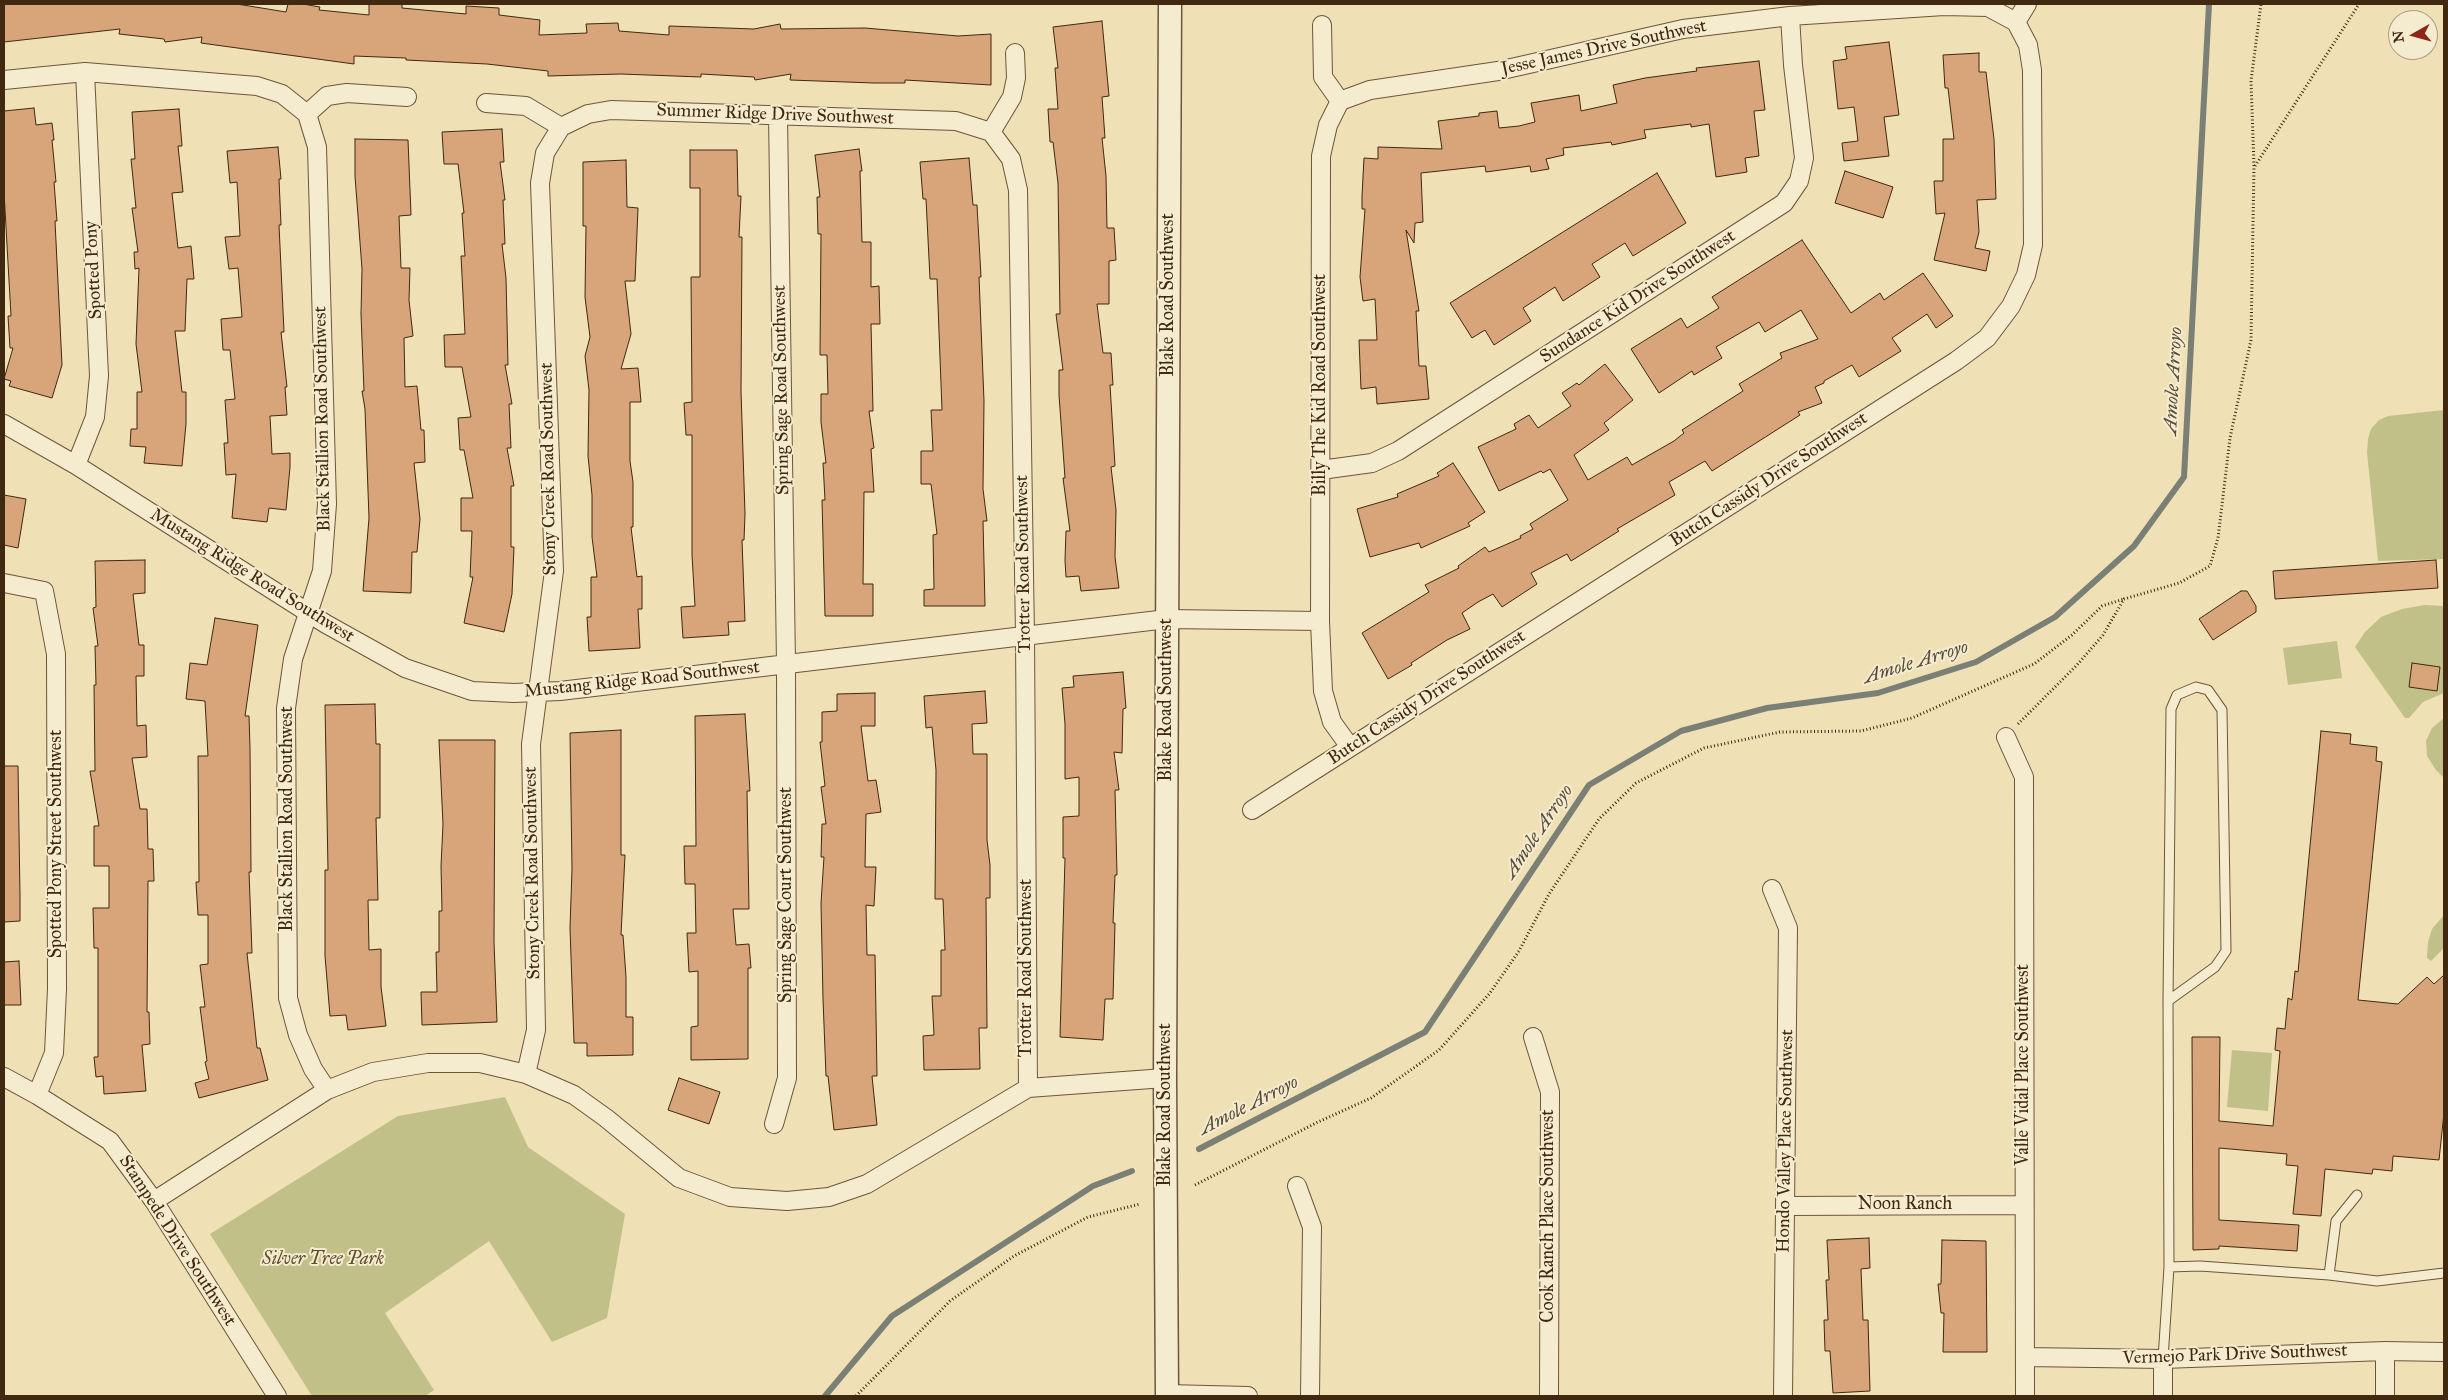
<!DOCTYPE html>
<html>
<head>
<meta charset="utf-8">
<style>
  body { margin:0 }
  #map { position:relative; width:2448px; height:1400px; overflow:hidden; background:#f0e0b5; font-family:"IM FELL Great Primer",serif }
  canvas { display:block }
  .frame { position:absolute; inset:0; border:5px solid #402811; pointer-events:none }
  .north { position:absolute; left:2388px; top:10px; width:50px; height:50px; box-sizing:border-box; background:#f5ebcf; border:1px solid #ad9d83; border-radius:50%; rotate:263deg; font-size:14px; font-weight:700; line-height:20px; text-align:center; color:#402811 }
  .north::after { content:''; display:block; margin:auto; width:18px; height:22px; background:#8f2418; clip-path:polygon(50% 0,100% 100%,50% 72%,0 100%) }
</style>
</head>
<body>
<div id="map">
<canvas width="2448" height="1400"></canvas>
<div class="frame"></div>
<div class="north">N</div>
</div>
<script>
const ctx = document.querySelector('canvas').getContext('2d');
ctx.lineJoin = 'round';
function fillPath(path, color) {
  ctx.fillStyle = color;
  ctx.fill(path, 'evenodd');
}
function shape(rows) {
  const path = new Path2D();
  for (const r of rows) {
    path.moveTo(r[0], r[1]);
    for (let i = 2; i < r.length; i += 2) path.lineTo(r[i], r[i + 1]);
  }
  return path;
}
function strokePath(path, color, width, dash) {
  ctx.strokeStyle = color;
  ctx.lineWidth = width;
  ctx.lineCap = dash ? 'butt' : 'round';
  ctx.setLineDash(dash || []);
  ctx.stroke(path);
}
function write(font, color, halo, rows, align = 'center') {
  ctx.font = font + ' "IM FELL Great Primer",serif';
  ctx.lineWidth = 4;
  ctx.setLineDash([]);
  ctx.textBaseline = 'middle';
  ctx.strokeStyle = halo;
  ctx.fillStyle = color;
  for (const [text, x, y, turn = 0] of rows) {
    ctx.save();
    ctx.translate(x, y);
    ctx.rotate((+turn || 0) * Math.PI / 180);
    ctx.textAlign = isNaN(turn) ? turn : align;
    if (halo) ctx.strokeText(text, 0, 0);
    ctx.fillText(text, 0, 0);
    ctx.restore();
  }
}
const green = shape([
  [2444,410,2444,559,2378,561,2367,452,2368,439,2371,429,2379,420,2388,416],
  [2425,605,2444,606,2444,693,2423,702,2409,718,2405,718,2355,647,2365,632,2381,617,2402,609],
  [2337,641,2342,678,2288,685,2283,648],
  [2444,718,2444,778,2436,770,2427,756,2426,741,2432,728],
  [2444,915,2444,948,2431,961,2427,958,2428,942,2432,929],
  [2232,1050,2272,1053,2268,1111,2227,1107],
  [505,1097,528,1147,625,1214,607,1318,552,1342,489,1241,385,1313,434,1390,425,1396,312,1396,210,1234,398,1116]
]);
const stream = shape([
  [1199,1149,1425,1032,1589,785,1681,731,1767,708,1878,693,1976,662,2055,617,2134,546,2184,477,2209,4],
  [825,1396,892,1316,1093,1186,1132,1171]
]);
const building = shape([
  [4,4,237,4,286,12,288,4,303,4,320,7,319,10,369,15,369,4,402,4,402,8,466,14,466,6,499,8,499,15,540,20,539,35,587,33,586,24,618,23,619,31,669,35,669,26,754,29,780,24,781,29,865,28,958,36,991,34,991,85,905,80,905,83,874,83,790,80,791,74,755,80,754,77,701,74,701,77,621,74,548,76,548,71,487,64,406,60,406,58,354,56,354,64,201,43,202,37,165,42,164,39,119,34,120,29,4,42,4,4],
  [1102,21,1109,96,1102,97,1105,138,1102,138,1106,176,1107,228,1114,228,1116,260,1109,261,1109,304,1097,304,1103,353,1111,353,1113,385,1110,385,1115,466,1111,467,1116,510,1115,557,1119,588,1081,591,1079,576,1066,577,1065,560,1066,531,1070,531,1063,478,1065,478,1059,395,1059,370,1063,370,1056,314,1060,314,1058,183,1053,142,1050,142,1048,109,1058,109,1055,68,1058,68,1053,27,1102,21],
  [1889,42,1899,115,1884,117,1889,156,1844,161,1842,143,1858,141,1854,107,1838,109,1833,61,1847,59,1845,47,1889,42],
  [1979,53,1979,72,1986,72,1994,139,1996,199,1977,200,1979,232,1975,248,1990,251,1986,271,1934,260,1945,213,1936,214,1934,181,1943,181,1943,139,1954,139,1948,88,1945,88,1943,55,1979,53],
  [1759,61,1765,110,1754,111,1759,156,1745,158,1747,172,1716,177,1709,124,1691,127,1691,124,1644,130,1646,138,1612,145,1611,142,1563,148,1564,155,1546,159,1549,169,1531,172,1530,166,1486,172,1485,166,1421,173,1423,222,1415,223,1414,243,1406,230,1419,311,1416,311,1419,366,1426,366,1429,399,1377,404,1376,387,1361,389,1359,340,1377,340,1375,299,1363,301,1360,277,1365,209,1362,209,1362,196,1364,158,1378,159,1378,147,1442,149,1438,121,1479,116,1479,113,1497,111,1499,128,1519,126,1535,122,1531,103,1579,95,1581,111,1617,103,1613,85,1645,78,1697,71,1696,68,1759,61],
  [34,108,36,125,52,123,54,140,52,140,56,182,54,182,57,221,55,221,62,365,52,398,9,386,11,381,4,379,13,348,10,348,8,316,11,316,4,192,4,111,34,108],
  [179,109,182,146,178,146,183,192,172,193,178,248,191,246,194,279,187,279,185,331,175,331,182,392,186,392,186,424,182,466,144,463,146,447,130,446,131,429,137,429,137,392,142,392,136,344,139,268,135,269,134,252,138,252,132,208,136,208,131,159,135,159,132,112,179,109],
  [502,129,504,162,500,162,505,200,503,200,505,244,502,244,506,278,508,365,505,365,512,404,509,404,511,448,507,448,514,486,511,486,511,547,514,547,512,594,504,632,464,623,473,577,470,577,472,531,461,531,461,498,473,498,464,450,460,450,458,418,471,417,462,367,445,367,444,335,465,334,461,256,465,256,462,213,464,213,458,164,444,164,442,132,502,129],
  [355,139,408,140,411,215,399,216,401,268,410,268,409,300,413,336,404,338,405,387,417,386,421,430,424,430,425,462,414,463,420,519,417,552,412,552,411,593,363,591,369,518,365,409,362,391,364,391,361,314,362,269,355,176,355,139],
  [278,147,281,179,279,179,281,225,279,225,284,332,281,332,287,387,285,387,287,415,270,416,272,454,290,453,290,467,286,510,269,508,267,522,232,518,236,474,226,475,224,443,228,443,225,400,235,399,230,350,223,350,221,319,242,317,238,268,229,269,225,237,240,236,237,182,230,183,227,151,278,147],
  [859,149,862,171,860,171,862,242,871,242,871,287,879,286,880,324,871,324,873,411,869,411,874,448,871,449,874,492,864,492,863,584,873,584,873,616,825,616,822,500,825,500,823,463,826,463,821,422,821,394,828,394,827,355,820,355,821,234,818,234,817,197,820,197,815,155,859,149],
  [690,150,737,150,738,196,741,196,739,237,742,237,741,391,745,514,744,540,742,540,745,621,728,622,729,635,683,638,681,607,695,606,692,555,692,435,686,435,684,403,692,402,691,277,700,277,700,188,690,188,690,150],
  [969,158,973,205,977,205,981,277,979,277,984,401,983,489,987,521,983,521,985,606,924,606,924,590,934,589,933,535,937,534,931,484,921,484,921,451,933,451,931,410,942,410,937,279,930,279,926,199,923,199,920,162,969,158],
  [626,160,627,207,638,208,635,281,625,281,631,334,621,369,638,368,641,402,630,402,630,461,633,482,633,527,631,527,637,577,642,576,642,609,638,609,640,648,589,651,587,617,591,617,591,577,597,577,592,537,592,495,588,456,589,390,585,356,590,337,585,297,586,226,583,226,583,162,626,160],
  [1845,171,1893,187,1883,218,1835,203,1845,171],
  [1657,173,1686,223,1633,256,1625,243,1592,264,1600,277,1563,301,1555,287,1523,308,1531,321,1494,345,1485,330,1472,338,1450,303,1657,173],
  [1802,240,1851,313,1880,293,1884,300,1923,273,1953,316,1936,328,1927,314,1892,338,1901,351,1859,377,1852,365,1824,381,1824,383,1815,387,1822,403,1798,412,1800,415,1712,471,1705,461,1669,482,1675,495,1617,529,1619,531,1571,561,1567,554,1531,573,1537,584,1502,607,1493,594,1478,602,1462,613,1470,629,1447,640,1411,663,1412,665,1388,679,1362,633,1429,592,1425,585,1459,568,1458,566,1485,547,1489,552,1521,538,1520,536,1533,529,1530,524,1568,500,1550,469,1543,473,1541,471,1499,491,1478,447,1516,429,1514,424,1529,415,1538,428,1571,406,1562,393,1577,383,1579,385,1605,364,1633,400,1604,423,1609,430,1574,455,1588,480,1627,457,1632,465,1674,441,1684,433,1682,430,1743,391,1739,384,1782,358,1780,353,1818,339,1801,310,1765,332,1759,322,1716,347,1722,358,1694,375,1692,371,1659,393,1631,349,1681,318,1687,328,1719,308,1712,297,1802,240],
  [1453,463,1485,512,1468,523,1470,526,1421,548,1419,543,1370,557,1357,509,1398,497,1397,494,1439,476,1437,473,1453,463],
  [4,495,26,499,18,548,4,545,4,495],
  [145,560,145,593,133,594,139,645,144,645,144,676,136,676,137,726,146,725,147,757,132,758,140,809,147,809,148,849,153,849,154,881,148,881,147,1012,149,1012,150,1044,142,1045,146,1091,104,1094,103,1076,96,1077,94,1057,98,1057,98,948,94,948,93,908,109,908,109,866,94,866,94,826,99,826,90,771,95,771,94,685,96,685,95,646,98,646,93,608,96,607,95,561,145,560],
  [2436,560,2438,588,2275,599,2273,571,2436,560],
  [2241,591,2247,591,2256,606,2256,612,2213,640,2199,619,2241,591],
  [215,618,258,625,245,716,249,716,250,748,251,872,249,872,252,953,247,953,257,1048,260,1048,268,1080,199,1098,195,1083,209,1079,205,1062,207,1061,200,1007,205,1007,200,965,208,964,208,915,198,915,196,882,199,882,198,756,208,756,205,701,186,699,190,663,207,665,215,618],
  [2412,663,2440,667,2437,691,2409,687,2412,663],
  [1123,672,1126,708,1123,709,1122,753,1114,752,1119,790,1115,790,1117,875,1115,875,1113,923,1115,923,1113,999,1105,999,1103,1040,1060,1037,1065,858,1063,858,1063,817,1079,816,1079,777,1065,779,1065,724,1062,688,1074,687,1073,676,1123,672],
  [985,691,987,723,972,724,973,754,987,754,987,840,990,865,990,898,986,898,987,1028,979,1028,980,1069,924,1070,923,1036,934,1035,932,996,941,996,941,950,945,950,943,899,935,899,936,770,932,727,926,728,924,696,985,691],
  [875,693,875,726,861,726,868,781,876,780,881,812,866,814,865,867,876,867,874,906,866,905,867,955,875,955,877,1076,872,1076,877,1125,834,1130,828,1076,826,1076,823,999,821,903,824,857,821,857,822,824,826,824,821,787,825,786,820,742,822,742,822,712,837,711,837,694,875,693],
  [375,704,376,744,380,744,380,818,376,818,378,900,368,900,369,950,381,949,381,987,386,1026,348,1030,346,1015,330,1016,325,956,325,870,328,870,325,705,375,704],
  [745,714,750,791,747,791,749,909,733,909,736,945,749,944,751,968,748,968,748,1059,691,1060,691,1027,698,1026,698,971,689,972,687,933,696,933,695,884,685,884,684,846,696,846,695,716,745,714],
  [621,730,621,855,625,855,621,935,623,935,626,977,626,1017,633,1017,633,1055,587,1056,587,1043,574,1043,570,928,572,869,570,733,621,730],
  [2321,731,2351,734,2350,744,2377,747,2376,761,2382,762,2358,1000,2398,1004,2427,977,2434,984,2444,975,2444,1113,2439,1160,2393,1156,2392,1171,2373,1169,2372,1174,2325,1169,2321,1216,2293,1214,2298,1166,2286,1165,2287,1154,2219,1148,2219,1220,2299,1225,2297,1251,2219,1246,2219,1249,2193,1250,2192,1037,2220,1037,2219,1121,2273,1126,2280,1051,2275,1050,2277,1028,2285,1029,2288,998,2292,1000,2295,971,2298,972,2321,731],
  [439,740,495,740,494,942,497,1022,422,1025,421,992,437,992,436,952,439,952,439,911,442,911,441,866,443,824,439,740],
  [4,766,18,766,20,897,20,921,4,922,4,766],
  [19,961,21,1005,4,1005,4,962,19,961],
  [679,1078,720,1092,709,1124,668,1110,679,1078],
  [1869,1238,1870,1268,1861,1269,1863,1320,1868,1320,1870,1391,1833,1393,1830,1351,1825,1351,1824,1320,1828,1320,1826,1280,1829,1280,1827,1240,1869,1238],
  [1942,1240,1986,1241,1987,1352,1943,1352,1944,1313,1941,1313,1938,1284,1941,1284,1942,1240]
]);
const path = shape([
  [2255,166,2359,4],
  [2018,724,2077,665,2103,635,2124,599,2179,583,2210,566,2218,538,2230,438,2251,340,2254,166,2251,81,2261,4],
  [1195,1185,1318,1122,1371,1098,1439,1050,1490,993,1519,951,1549,894,1599,819,1636,783,1704,748,1780,732,1861,731,1912,718,2034,664,2072,635,2102,606,2124,599],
  [856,1396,950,1301,1014,1256,1088,1217,1140,1204]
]);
const service = shape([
  [2168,1001,2215,967,2226,951,2222,710,2208,690,2196,687,2177,695,2171,709,2168,1001,2169,1267],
  [2329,1275,2336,1221,2357,1195],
  [2163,1359,2169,1267,2200,1266,2329,1275,2377,1281,2444,1273]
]);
const minor = shape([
  [1322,25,1323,77,1340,101,1328,125,1321,156,1320,621,1323,691,1332,722,1350,747],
  [1015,53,1016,78,1012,97,991,132,1011,159,1018,190,1025,636,1028,1088],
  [4,80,85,72,257,86,282,94,307,114],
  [1340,101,1370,90,1498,71,1683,29,1790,16,1944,6,1988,7,2016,22],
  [486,103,526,106,561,127,545,153,540,183,554,571,531,744,536,1030,526,1074],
  [561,127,588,114,611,110,956,121,991,132],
  [4,424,76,465,326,624,405,668,472,691,514,693,560,691,1167,619,1320,621],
  [76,465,95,417,99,376,85,72],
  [1321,470,1372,463,1398,451,1784,203,1799,181,1804,158,1793,65,1790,16],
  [4,583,44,591,56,654,57,989,54,1053,37,1095],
  [2006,737,2024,777,2025,1396],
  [1252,810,1956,361,1987,338,2011,306,2026,275,2033,245,2032,70,2028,45,2016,22,2027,4],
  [1772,889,1788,928,1783,1396],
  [1533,1037,1550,1092,1549,1396],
  [4,1077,37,1095,110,1141,154,1201,277,1396],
  [327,1090,313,1069,298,1035,288,998,286,708,293,659,322,571,327,504,317,147,307,114,327,96,347,93,407,97],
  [774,1124,787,1078,786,664,778,116],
  [1297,1186,1312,1227,1310,1396],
  [154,1201,327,1090,373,1072,428,1063,480,1063,526,1074,574,1095,606,1118,679,1178,730,1197,787,1201,829,1197,867,1184,1028,1088,1165,1078],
  [1786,1206,2024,1205],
  [2026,1357,2163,1359,2385,1351,2444,1352],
  [2163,1359,2163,1396],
  [1167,1394,1248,1396],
  [2385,1396,2385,1351]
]);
const tertiary = shape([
  [1167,1396,1165,1078,1170,4]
]);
const streetNames = [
  ["Jesse James Drive Southwest",1604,48,-12],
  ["Summer Ridge Drive Southwest",775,115,2],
  ["Spotted Pony",94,270,-93],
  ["Blake Road Southwest",1169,295,-90],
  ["Sundance Kid Drive Southwest",1638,297,-33],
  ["Billy The Kid Road Southwest",1321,385,-90],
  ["Spring Sage Road Southwest",782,390,-91],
  ["Black Stallion Road Southwest",323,419,-91],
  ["Stony Creek Road Southwest",549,469,-91],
  ["Butch Cassidy Drive Southwest",1769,480,-33],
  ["Trotter Road Southwest",1024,564,-91],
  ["Mustang Ridge Road Southwest",252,576,32],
  ["Mustang Ridge Road Southwest",642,680,-6],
  ["Butch Cassidy Drive Southwest",1427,698,-33],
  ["Blake Road Southwest",1167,700,-90],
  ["Black Stallion Road Southwest",288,819,-90],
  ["Spotted Pony Street Southwest",57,844,-90],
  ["Stony Creek Road Southwest",533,873,-91],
  ["Spring Sage Court Southwest",787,895,-90],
  ["Trotter Road Southwest",1027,968,-90],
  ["Valle Vidal Place Southwest",2024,1065,-90],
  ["Blake Road Southwest",1166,1105,-90],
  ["Hondo Valley Place Southwest",1786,1141,-89],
  ["Noon Ranch",1905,1205],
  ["Cook Ranch Place Southwest",1549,1216,-90],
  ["Stampede Drive Southwest",177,1241,57],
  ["Vermejo Park Drive Southwest",2235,1355,-2]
];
const parkNames = [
  ["Silver Tree Park",323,1260]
];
const waterNames = [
  ["Amole Arroyo",2174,381,-87],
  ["Amole Arroyo",1916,663,-17],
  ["Amole Arroyo",1539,832,-56],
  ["Amole Arroyo",1249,1106,-27]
];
fillPath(green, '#c0c088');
strokePath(stream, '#7a8076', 6);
fillPath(building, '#d8a479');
strokePath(building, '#402811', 1);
strokePath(service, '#6c563a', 11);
strokePath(minor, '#6c563a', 20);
strokePath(tertiary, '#6c563a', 25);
strokePath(path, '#402811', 3, [1, 2.5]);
strokePath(service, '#f5ebcf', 9);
strokePath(minor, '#f5ebcf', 18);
strokePath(tertiary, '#f5ebcf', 22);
write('18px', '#402811', '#f5ebcf', streetNames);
write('italic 18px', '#604e2f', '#f5ebcf', parkNames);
write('italic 19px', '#584c3b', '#f5ebcf', waterNames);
</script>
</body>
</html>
